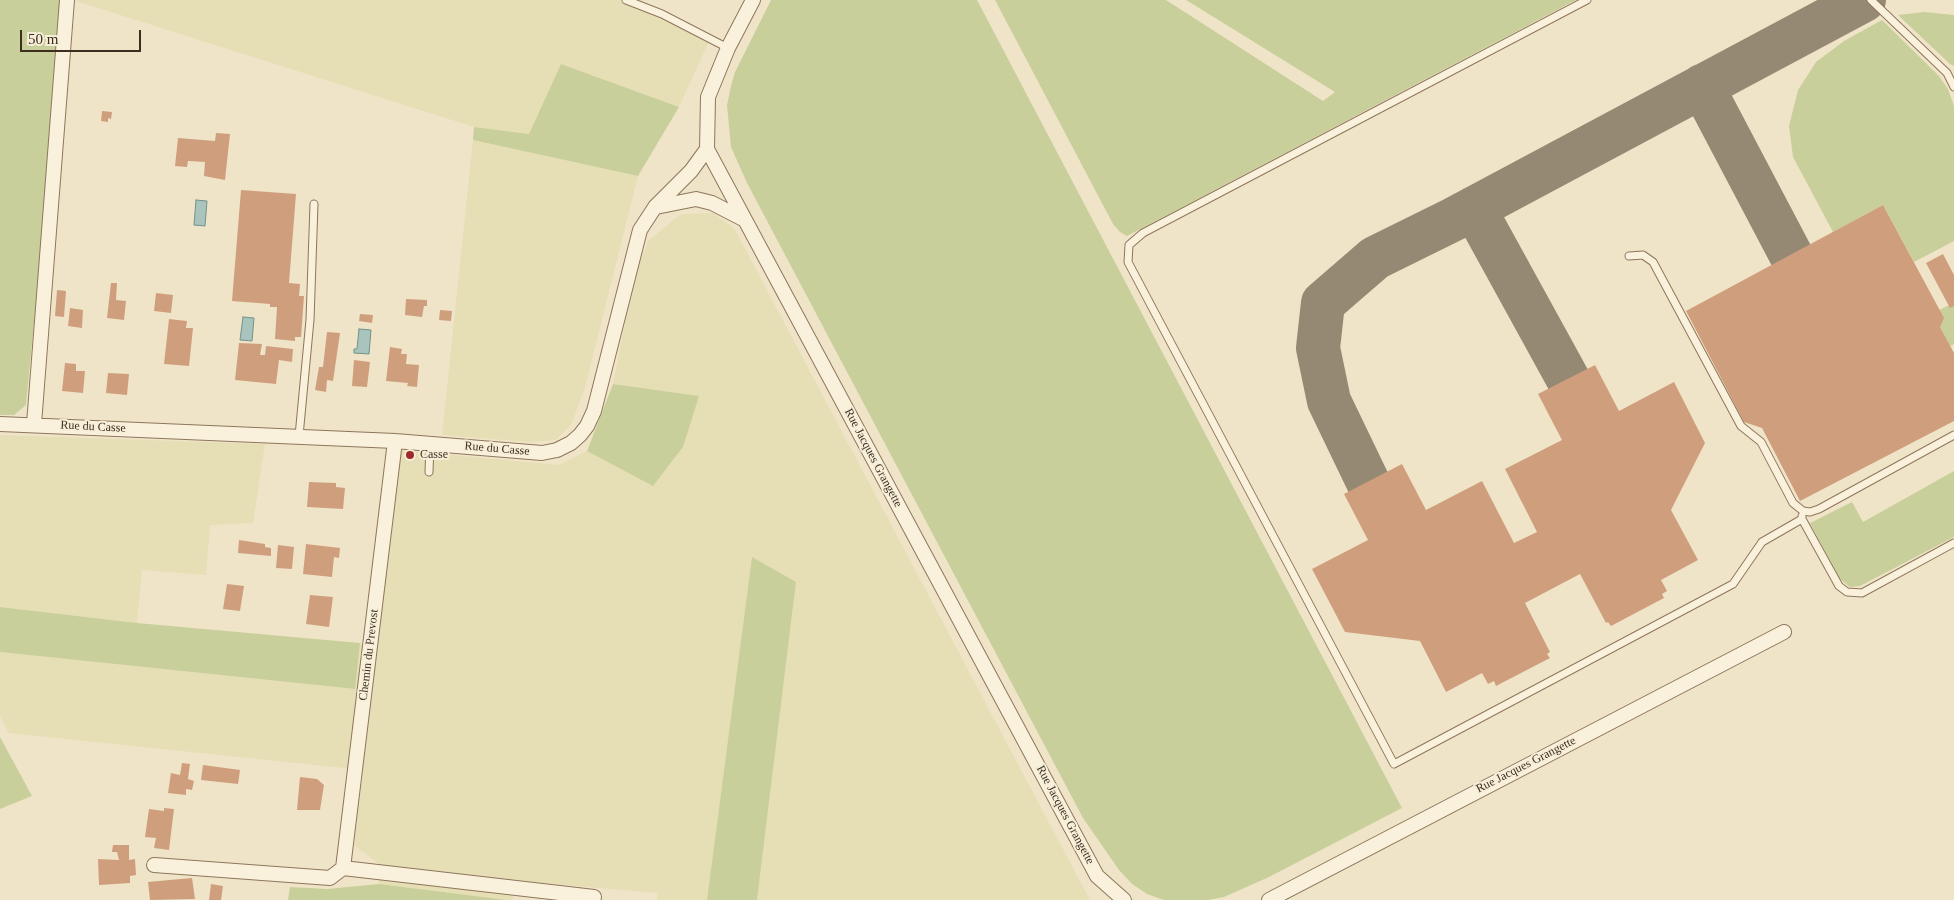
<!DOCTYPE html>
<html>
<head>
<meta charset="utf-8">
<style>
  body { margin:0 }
  #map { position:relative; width:1954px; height:900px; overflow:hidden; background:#f0e4c8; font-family:"Times New Roman",serif }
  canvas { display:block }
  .scale { position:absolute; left:20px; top:30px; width:121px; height:22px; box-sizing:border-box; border:2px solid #3d2e20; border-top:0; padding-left:6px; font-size:15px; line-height:18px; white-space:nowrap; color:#3d2e20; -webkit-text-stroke:4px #f7eed8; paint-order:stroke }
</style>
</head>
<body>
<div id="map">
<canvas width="1954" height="900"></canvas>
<div class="scale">50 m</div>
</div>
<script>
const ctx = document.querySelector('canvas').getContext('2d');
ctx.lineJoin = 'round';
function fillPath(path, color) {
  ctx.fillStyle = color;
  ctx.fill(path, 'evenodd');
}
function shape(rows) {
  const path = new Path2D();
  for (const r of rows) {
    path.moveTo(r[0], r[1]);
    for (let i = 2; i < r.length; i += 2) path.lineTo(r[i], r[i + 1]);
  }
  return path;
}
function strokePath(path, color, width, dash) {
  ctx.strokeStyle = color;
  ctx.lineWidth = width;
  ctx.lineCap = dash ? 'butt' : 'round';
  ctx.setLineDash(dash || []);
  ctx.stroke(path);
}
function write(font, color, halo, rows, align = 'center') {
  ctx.font = font + ' "Times New Roman",serif';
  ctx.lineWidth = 4;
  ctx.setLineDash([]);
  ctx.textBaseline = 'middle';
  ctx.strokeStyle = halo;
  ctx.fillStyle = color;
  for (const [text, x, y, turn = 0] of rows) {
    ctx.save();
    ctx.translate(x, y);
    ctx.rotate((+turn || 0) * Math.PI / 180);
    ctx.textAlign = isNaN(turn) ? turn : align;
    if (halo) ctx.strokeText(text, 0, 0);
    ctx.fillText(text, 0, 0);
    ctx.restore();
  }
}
const farmland = shape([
  [77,0,642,0,712,35,679,107,561,64,529,134,474,127,76,1],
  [473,140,638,176,585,388,571,425,556,440,529,442,442,435],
  [713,213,734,228,1090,900,757,900,796,582,752,558,707,900,657,900,658,893,516,881,513,900,507,900,379,884,379,864,354,845,363,770,9,733,0,716,0,652,354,689,360,643,378,645,399,450,559,465,587,451,653,485,683,447,698,396,613,384,635,272,649,240,681,214],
  [0,435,265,444,253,523,210,525,206,575,142,570,137,623,0,607]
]);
const green = shape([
  [0,0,61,0,55,105,26,405,14,415,0,415],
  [771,0,977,0,1402,808,1269,877,1224,897,1208,900,1164,900,1147,894,1132,884,1119,870,1083,818,747,183,731,147,727,105,731,86,735,72],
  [995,0,1166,0,1323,101,1335,92,1186,0,1576,0,1127,236,1120,232,1113,224],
  [1924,12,1954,15,1954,66,1950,64,1898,15],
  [1882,20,1939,76,1948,89,1954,106,1954,241,1914,262,1883,205,1833,232,1793,157,1789,126,1798,90,1816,62,1844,41],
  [561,64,679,107,638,176,473,140,474,127,529,134],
  [1954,303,1954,344,1950,346,1940,327,1939,310],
  [613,384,699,396,683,447,653,486,587,451],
  [1954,471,1954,537,1860,586,1850,587,1840,579,1810,523,1852,502,1863,522],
  [752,557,796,582,757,900,707,900],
  [0,607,137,623,360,643,355,689,0,652],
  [0,737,32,796,0,809],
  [379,884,507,900,288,900,290,887,327,889]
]);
const water = shape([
  [196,200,207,201,205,226,194,225,196,200],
  [243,317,254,318,252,341,240,340,243,317],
  [359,329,371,330,369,354,354,353,354,349,357,349,359,329]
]);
const taxiway = shape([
  [1702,86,1791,255],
  [1474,208,1568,379],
  [1368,482,1329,401,1318,348,1323,303,1375,258,1454,219,1864,0]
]);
const building = shape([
  [102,111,112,112,111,119,108,118,108,122,101,121],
  [216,133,230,134,225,180,204,176,205,162,188,161,187,167,175,166,178,138,215,141],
  [241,190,296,194,289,283,300,284,299,296,304,296,301,337,295,337,295,341,275,339,277,307,270,307,270,304,232,301],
  [1883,205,1944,318,1940,327,1954,353,1954,421,1800,501,1762,428,1744,422,1686,311],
  [1943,254,1954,275,1954,306,1950,308,1926,263],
  [111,283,117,283,116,300,126,301,124,320,107,318],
  [57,290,66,291,64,317,55,316],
  [156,293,173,295,171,313,154,311],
  [406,299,427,300,427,306,424,306,422,317,405,315],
  [70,308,83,310,82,328,68,326],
  [440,310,452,311,451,321,439,320],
  [360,314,373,315,372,323,359,321],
  [169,319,187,321,186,328,193,328,189,366,164,364],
  [327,332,340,333,333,381,327,380,326,392,315,390,319,367,323,367],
  [239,343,262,344,260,355,265,355,266,346,293,349,292,362,279,360,276,384,235,380],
  [390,347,402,349,401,354,407,354,406,364,419,365,417,387,407,386,408,383,386,381],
  [354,360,370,362,367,387,352,386],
  [65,363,76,364,76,371,85,371,83,393,62,391],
  [1595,365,1619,411,1674,382,1705,443,1671,510,1698,560,1661,580,1667,591,1662,594,1664,598,1611,626,1608,622,1606,623,1580,574,1525,603,1550,652,1547,654,1550,658,1496,686,1494,681,1488,684,1482,673,1446,692,1420,641,1345,632,1312,569,1368,540,1344,494,1402,464,1426,510,1482,481,1514,543,1537,532,1505,469,1562,440,1538,394],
  [108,373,129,374,127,395,106,393],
  [309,482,336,483,336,487,345,488,343,509,307,507],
  [239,540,265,544,265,547,271,548,271,556,238,553],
  [306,544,340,548,339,558,334,557,332,577,303,574],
  [278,545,294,547,292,569,276,568],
  [227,584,244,586,240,611,223,609],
  [310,595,333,597,329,627,306,624],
  [182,763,190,764,188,779,194,781,192,790,186,789,186,795,168,793,171,773,180,775],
  [203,765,240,770,238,784,201,780],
  [300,777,317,779,324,785,320,810,297,810],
  [164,808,174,809,169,850,154,848,156,838,145,837,149,809,164,811],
  [113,845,129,845,129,860,135,859,136,875,130,876,130,883,99,885,98,859,119,860,117,852,112,852],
  [192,878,195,899,150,900,148,882],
  [211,884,223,886,221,900,209,900]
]);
const service = shape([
  [626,0,662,14,728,48],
  [1587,0,1143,233,1129,245,1128,262,1394,764,1733,584,1762,542,1802,519],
  [1871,0,1947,73,1954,87],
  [1629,256,1643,255,1653,262,1741,426,1761,442,1793,503,1803,511,1810,512,1819,509,1954,435],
  [299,436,310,320,314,204],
  [429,472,430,443],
  [1802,516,1802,519,1839,586,1847,592,1862,593,1954,543]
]);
const minor = shape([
  [753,0,728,48,708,97,707,149,1097,876,1124,900],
  [656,207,696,199,712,203,745,220],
  [0,424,395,441,542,453,557,450,571,443,580,435,587,426,594,411,640,230,655,207,691,171,707,149],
  [34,424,67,0],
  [154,865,330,878,343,868,594,897],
  [343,868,395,441],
  [1269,900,1784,632]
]);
const markers = [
  [410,455,5,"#9e2a2b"]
];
const streetNames = [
  ["Rue du Casse",93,427,3],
  ["Rue du Casse",497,449,5],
  ["Rue Jacques Grangette",873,458,62],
  ["Chemin du Prevost",369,655,-83],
  ["Rue Jacques Grangette",1526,765,-27],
  ["Rue Jacques Grangette",1065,815,62]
];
const poiNames = [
  ["Casse",420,455]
];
fillPath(farmland, '#e6deb5');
fillPath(green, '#c9cf9b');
fillPath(water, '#a9c4bc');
strokePath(water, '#6f938a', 1);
strokePath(taxiway, '#968974', 44);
fillPath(building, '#cf9f7d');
strokePath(service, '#8d765c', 9);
strokePath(minor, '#8d765c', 16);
strokePath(service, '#faf1dc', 7);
strokePath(minor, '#faf1dc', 14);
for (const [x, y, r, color] of markers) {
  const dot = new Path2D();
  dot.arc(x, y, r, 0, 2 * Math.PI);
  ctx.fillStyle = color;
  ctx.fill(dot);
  strokePath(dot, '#f7eed8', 2);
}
write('12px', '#3d2e20', '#f7eed8', streetNames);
write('12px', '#3d2e20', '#f7eed8', poiNames, 'left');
</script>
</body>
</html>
